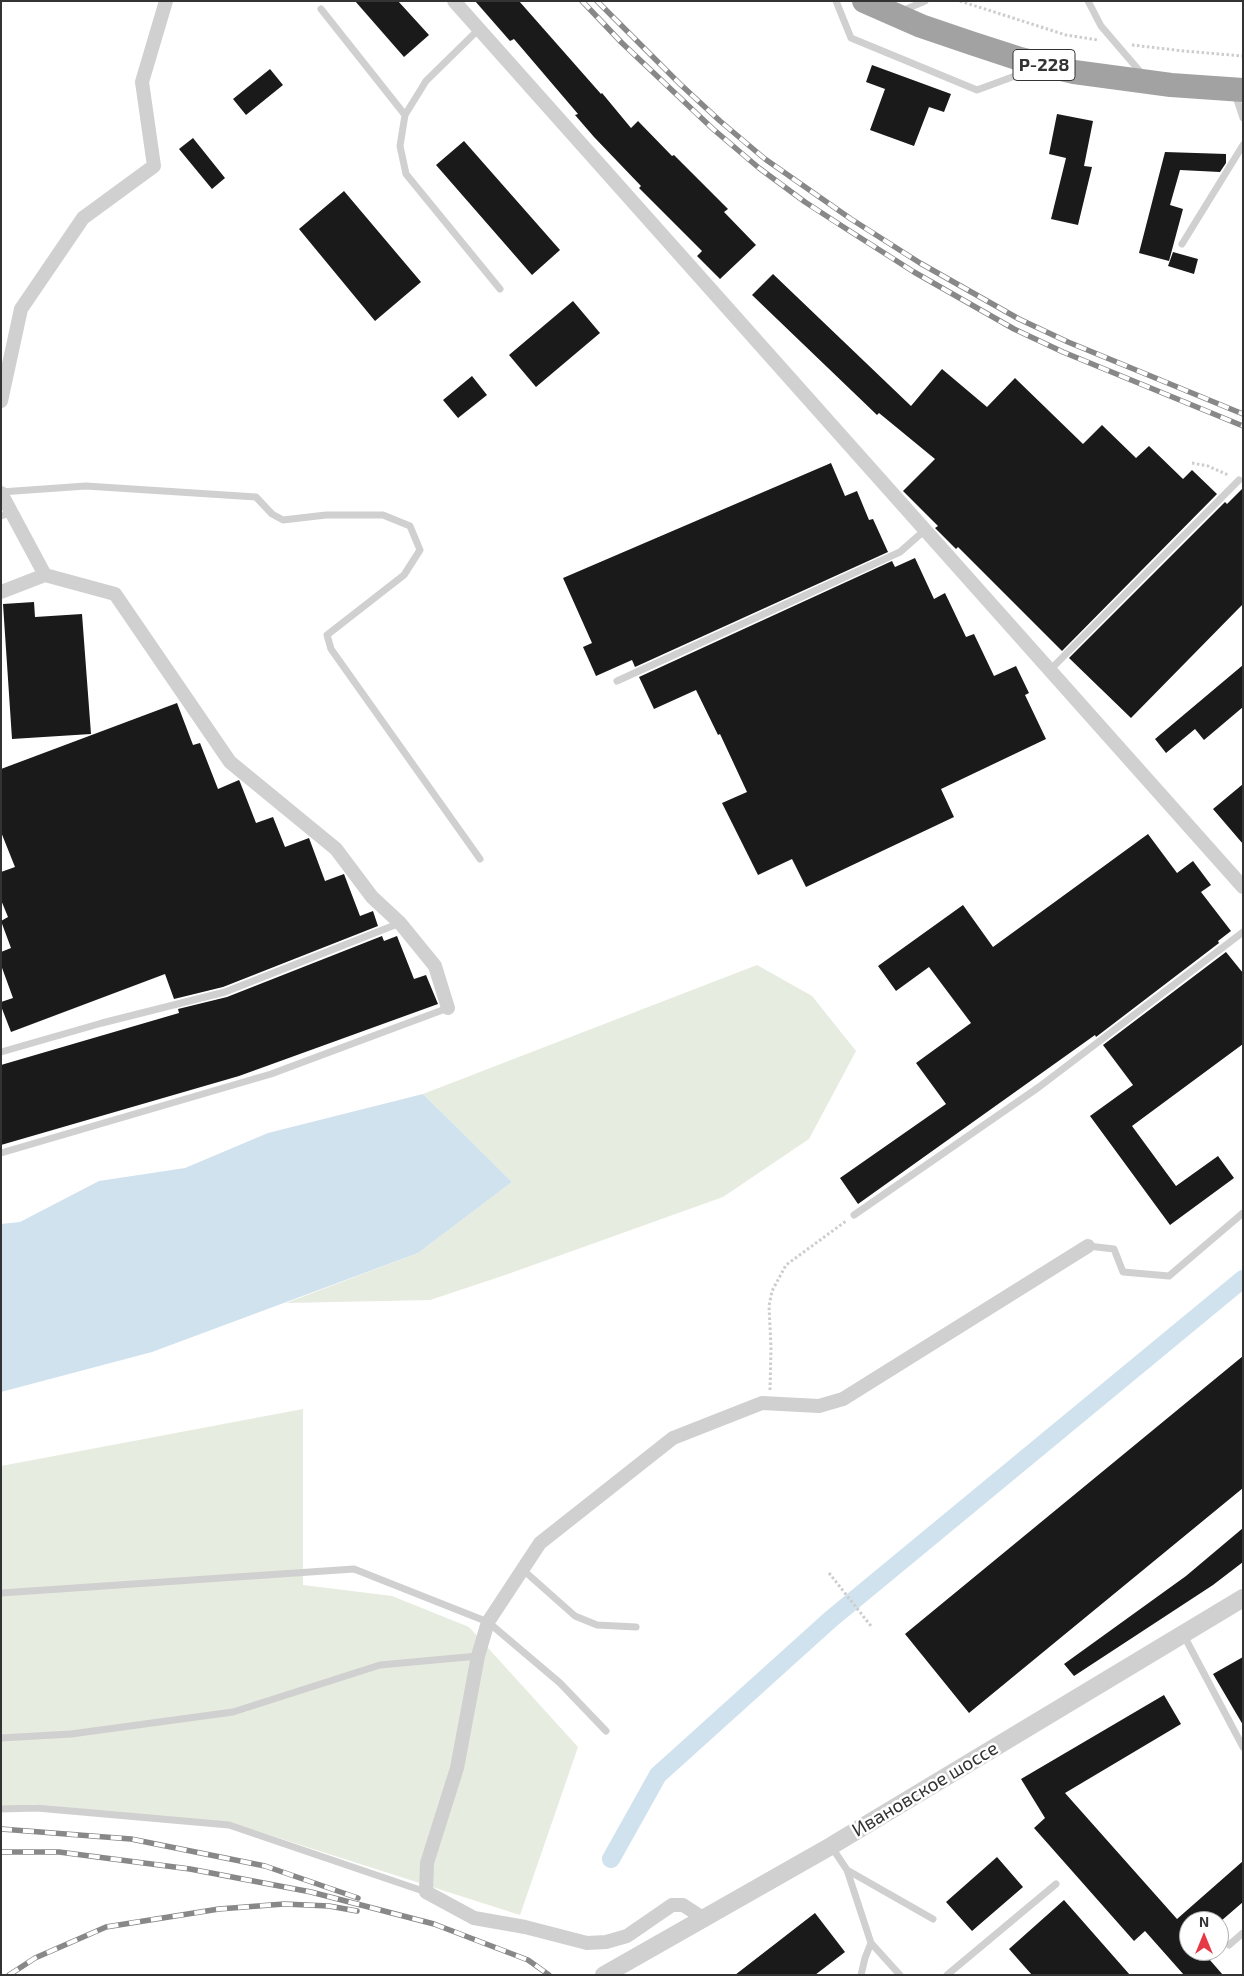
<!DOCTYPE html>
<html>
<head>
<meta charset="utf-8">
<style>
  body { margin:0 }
  #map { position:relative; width:1244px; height:1976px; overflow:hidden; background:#fff; font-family:"Exo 2",sans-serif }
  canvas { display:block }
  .frame { position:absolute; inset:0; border:2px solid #333; pointer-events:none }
  .north { position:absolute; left:1179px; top:1911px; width:50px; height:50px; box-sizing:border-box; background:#fff; border:1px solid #adadad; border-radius:50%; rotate:0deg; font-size:14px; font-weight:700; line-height:20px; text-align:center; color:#333 }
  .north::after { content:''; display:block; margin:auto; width:18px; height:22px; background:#e63946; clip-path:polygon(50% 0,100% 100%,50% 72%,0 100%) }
</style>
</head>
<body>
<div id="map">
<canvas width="1244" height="1976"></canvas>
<div class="frame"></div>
<div class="north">N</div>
</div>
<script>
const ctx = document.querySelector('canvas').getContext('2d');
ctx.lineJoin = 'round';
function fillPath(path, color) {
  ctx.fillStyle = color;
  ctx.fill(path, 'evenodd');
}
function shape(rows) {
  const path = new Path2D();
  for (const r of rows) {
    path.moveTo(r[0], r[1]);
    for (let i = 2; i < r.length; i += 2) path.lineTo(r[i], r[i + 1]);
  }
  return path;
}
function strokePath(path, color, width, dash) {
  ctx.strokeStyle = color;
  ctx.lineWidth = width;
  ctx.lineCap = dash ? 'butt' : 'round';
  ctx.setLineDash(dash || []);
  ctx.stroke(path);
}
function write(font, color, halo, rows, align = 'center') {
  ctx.font = font + ' "Exo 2",sans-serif';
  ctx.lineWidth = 5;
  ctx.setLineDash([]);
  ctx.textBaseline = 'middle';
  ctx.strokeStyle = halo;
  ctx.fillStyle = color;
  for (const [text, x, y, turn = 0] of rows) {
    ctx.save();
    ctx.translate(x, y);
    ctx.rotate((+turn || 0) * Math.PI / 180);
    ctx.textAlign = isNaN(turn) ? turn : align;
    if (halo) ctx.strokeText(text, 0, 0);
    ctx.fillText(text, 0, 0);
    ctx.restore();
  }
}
const green = shape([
  [757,965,812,996,856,1051,809,1139,723,1197,508,1274,430,1300,286,1303,418,1253,512,1182,423,1094],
  [303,1409,303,1585,392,1596,469,1627,578,1747,520,1915,238,1825,34,1804,1,1807,1,1466]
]);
const water = shape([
  [423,1094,512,1182,418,1253,152,1352,1,1392,1,1224,20,1222,99,1181,185,1168,268,1133]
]);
const canal = shape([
  [611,1859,658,1775,831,1619,1243,1279]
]);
const building = shape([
  [355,1,398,1,429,35,404,57],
  [475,1,519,1,601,94,602,93,631,128,638,121,672,156,674,155,728,209,724,212,756,245,720,279,697,256,702,251,639,188,641,186,594,137,575,115,578,114,514,39,510,41],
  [872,65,951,94,944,112,929,107,914,146,870,130,885,89,866,82],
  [270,69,283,85,246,115,233,99],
  [1057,114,1093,121,1084,166,1092,167,1078,225,1051,219,1066,158,1049,154],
  [193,138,225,178,212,189,179,149],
  [464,141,560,250,532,275,436,165],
  [1165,152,1226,154,1226,163,1220,172,1180,170,1170,205,1183,209,1169,261,1139,253],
  [344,191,421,282,375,321,299,229],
  [1173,252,1198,259,1194,274,1168,266],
  [773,274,911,406,942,369,987,407,1015,378,1083,444,1102,425,1136,458,1149,446,1183,479,1192,470,1217,494,1062,651,958,547,956,549,935,528,938,526,903,491,935,459,879,413,877,415,752,295],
  [573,301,600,333,536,387,509,355],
  [472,376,487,395,458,418,443,400],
  [831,463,845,496,857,491,869,520,873,519,888,552,635,667,632,660,596,676,583,647,592,643,563,578],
  [1243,488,1243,604,1131,718,1069,658,1225,502,1227,504],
  [915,558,934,599,945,593,966,637,974,634,994,676,1016,666,1029,693,1025,695,1046,739,941,789,954,817,806,887,792,859,758,875,722,803,747,792,720,734,718,735,696,690,654,709,639,677,892,561,895,567],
  [34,602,35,617,82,614,91,734,12,739,3,604],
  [1243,665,1243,707,1204,740,1195,729,1166,753,1155,739],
  [177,703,193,745,200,743,218,789,239,780,240,782,256,823,273,817,285,847,309,838,325,881,344,874,360,916,373,911,378,926,223,987,174,999,165,974,11,1032,1,1006,1,1002,13,998,1,965,1,952,11,948,1,921,8,917,1,900,1,872,15,867,1,832,1,769],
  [1243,784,1243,844,1213,809],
  [1148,834,1177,873,1193,861,1211,885,1201,892,1231,931,1218,941,1219,943,1096,1037,1095,1035,858,1204,840,1178,946,1104,916,1063,971,1023,929,967,896,991,878,966,963,905,993,947],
  [382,936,384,941,397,936,414,979,426,975,438,1004,239,1076,1,1145,1,1065,179,1013,178,1009,227,997],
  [1226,952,1243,973,1243,1044,1132,1126,1176,1186,1218,1156,1234,1178,1170,1225,1090,1116,1133,1085,1103,1045],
  [1243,1356,1243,1488,969,1713,905,1634],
  [1243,1528,1243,1562,1213,1585,1074,1676,1064,1664,1186,1576],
  [1243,1657,1243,1725,1213,1674],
  [1164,1695,1181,1724,1065,1793,1177,1919,1243,1861,1243,1902,1221,1921,1189,1921,1189,1951,1202,1951,1223,1975,1184,1975,1145,1931,1134,1941,1034,1828,1045,1818,1021,1779],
  [997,1857,1023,1887,972,1931,946,1902],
  [1064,1900,1130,1975,1032,1975,1009,1949],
  [815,1913,845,1952,815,1975,735,1975]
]);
const path = shape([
  [960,1,1066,35,1098,40],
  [1132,45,1184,51,1243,56],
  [1192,463,1208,466,1228,475],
  [770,1390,771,1348,769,1306,772,1291,786,1265,846,1221],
  [829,1573,871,1626]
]);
const service = shape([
  [836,1,851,38,977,90,1034,69],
  [1088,1,1101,26,1143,75],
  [321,9,405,115],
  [902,11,925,1],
  [479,29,426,81,405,115,400,146,406,174,500,289],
  [1235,94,1243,118],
  [1182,244,1243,145],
  [1,492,86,486,256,497,272,514,283,520,326,515,383,515,410,526,420,550,404,575,327,635,331,649,480,859],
  [1,516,12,512],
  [1050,670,1239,480],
  [617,681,900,552,925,530],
  [1,1052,102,1023,225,992,400,923],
  [1,1153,271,1074,448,1008],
  [854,1215,1039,1087,1243,932],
  [1088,1246,1114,1249,1123,1272,1169,1276,1243,1213],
  [522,1569,575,1616,597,1625,636,1627],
  [1,1593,354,1569,488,1622,560,1683,606,1731],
  [1183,1634,1243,1747],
  [1,1738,71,1734,233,1712,380,1665,478,1656],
  [1,1809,37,1808,229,1825,426,1892],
  [831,1846,847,1870,871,1943,900,1975],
  [847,1870,933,1919],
  [1229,1945,1243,1933],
  [861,1975,865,1958,871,1943],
  [947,1975,1056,1884]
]);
const minor = shape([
  [454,1,1243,887],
  [1,401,21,309,83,218,154,166,142,82,166,1],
  [1,493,45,575,1,592],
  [45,575,115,594,230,762,336,849,372,897,400,923,435,966,448,1008],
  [703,1918,683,1905,672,1905,627,1936,606,1942,587,1943,525,1927,474,1918,426,1892,427,1863,457,1768,478,1656,488,1622,540,1543,673,1438,762,1403,819,1406,843,1399,1088,1246]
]);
const tertiary = shape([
  [604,1975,831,1846,1243,1598]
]);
const trunk = shape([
  [864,1,921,26,971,43,1020,59,1074,72,1171,85,1243,90]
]);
const rail = shape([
  [582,1,622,43,713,129,759,168,805,202,845,228,914,272,1014,329,1063,352,1243,426],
  [597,1,680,84,720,121,765,159,851,219,920,263,1019,319,1068,342,1243,414],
  [1,1829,131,1839,265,1866,358,1898],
  [1,1852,59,1852,190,1869,311,1892,434,1924,528,1960,549,1975],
  [9,1975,35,1958,106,1927,219,1909,284,1904,329,1906,357,1911]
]);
const shields = [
  [1044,65,62]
];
const shieldNames = [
  ["Р-228",1044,65]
];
const streetNames = [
  ["Ивановское шоссе",925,1789,-31]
];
fillPath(green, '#e6ecdf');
fillPath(water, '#cfe2ee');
strokePath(canal, '#cfe2ee', 18);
fillPath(building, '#1a1a1a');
strokePath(path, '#cdcdcd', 3, [2.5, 2.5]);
strokePath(service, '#d0d0d0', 7);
strokePath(minor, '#d0d0d0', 14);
strokePath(tertiary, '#d0d0d0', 18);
strokePath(trunk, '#a2a2a2', 24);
strokePath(rail, '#888', 5.5);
strokePath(rail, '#fff', 4, [11]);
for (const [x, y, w] of shields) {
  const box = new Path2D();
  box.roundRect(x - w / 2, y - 15.5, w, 31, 4);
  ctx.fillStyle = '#fff';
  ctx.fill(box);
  strokePath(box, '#333', 1);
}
write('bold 18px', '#333', null, shieldNames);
write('19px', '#333', '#fff', streetNames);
</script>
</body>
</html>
